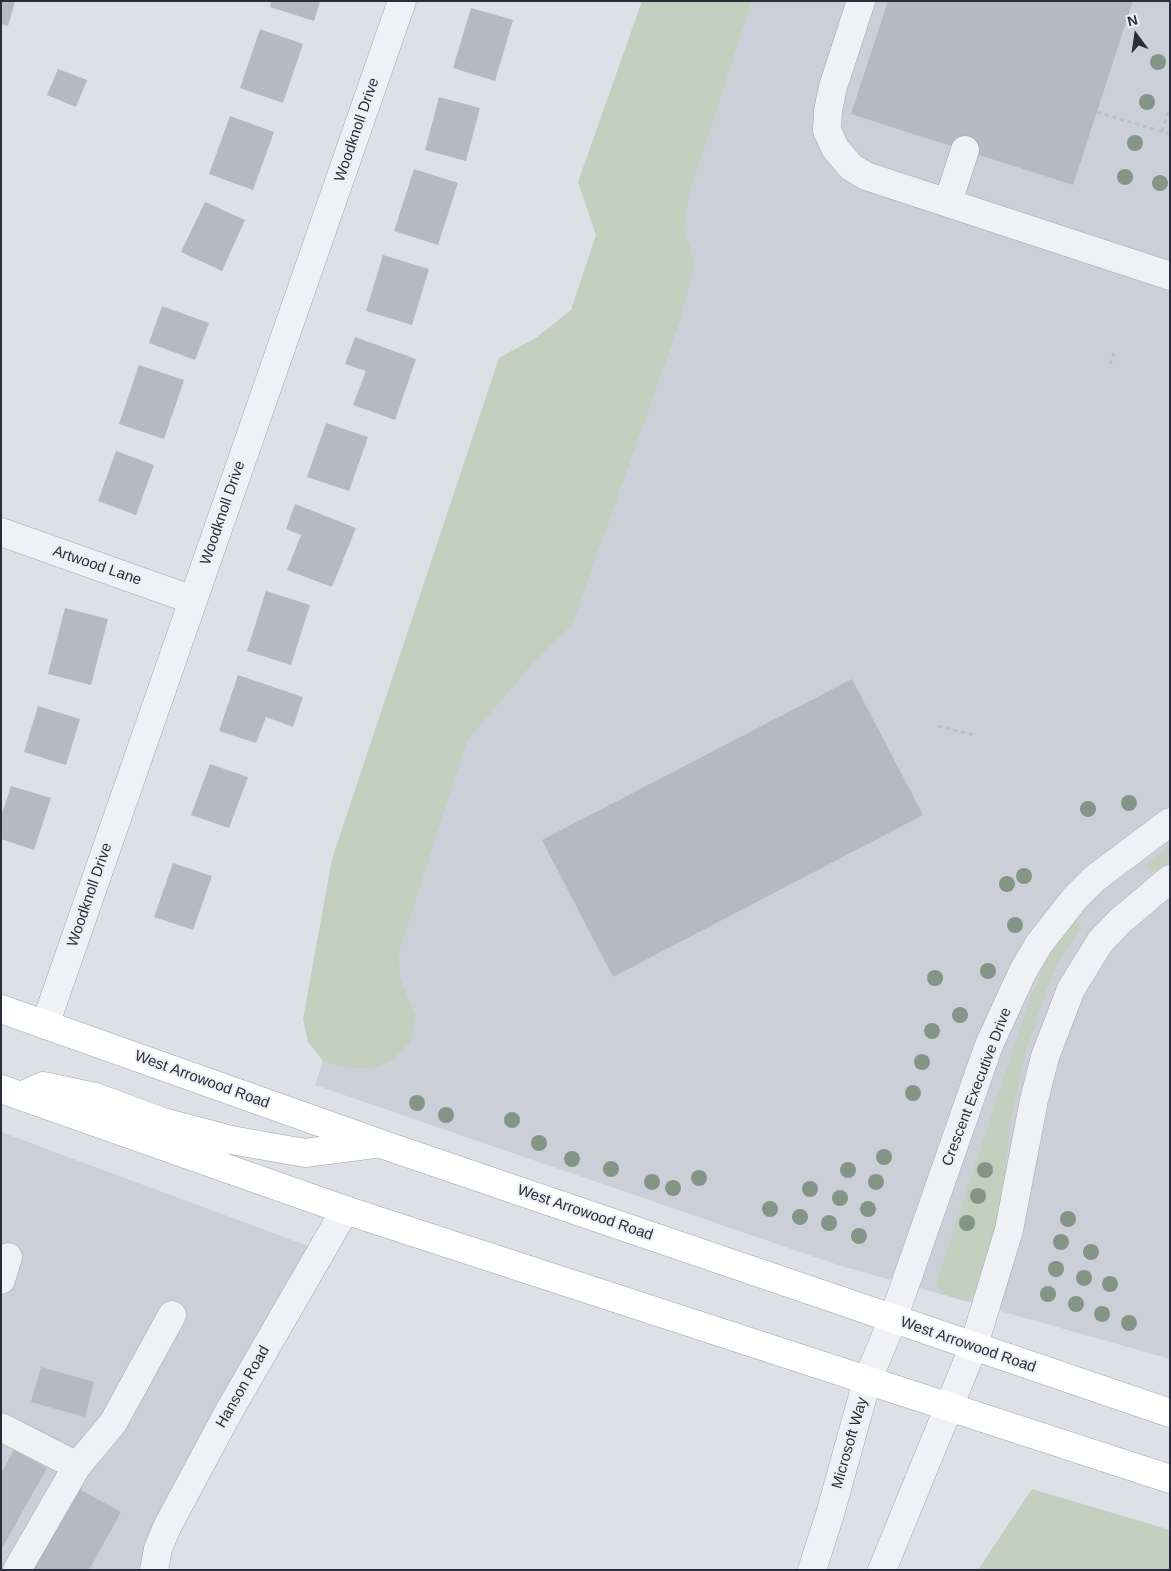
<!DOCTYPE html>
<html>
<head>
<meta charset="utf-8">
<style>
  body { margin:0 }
  #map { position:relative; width:1171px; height:1571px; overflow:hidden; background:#dde0e6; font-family:Helvetica,sans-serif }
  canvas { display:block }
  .frame { position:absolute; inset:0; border:2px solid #282e3b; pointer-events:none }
  .north { position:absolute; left:1111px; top:10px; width:50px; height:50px; -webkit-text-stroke:4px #edeff4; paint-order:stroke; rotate:346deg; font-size:14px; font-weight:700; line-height:20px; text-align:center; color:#282e3b }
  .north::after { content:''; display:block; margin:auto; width:18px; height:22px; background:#282e3b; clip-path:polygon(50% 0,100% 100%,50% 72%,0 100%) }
</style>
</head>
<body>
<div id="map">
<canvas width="1171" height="1571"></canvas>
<div class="frame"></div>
<div class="north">N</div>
</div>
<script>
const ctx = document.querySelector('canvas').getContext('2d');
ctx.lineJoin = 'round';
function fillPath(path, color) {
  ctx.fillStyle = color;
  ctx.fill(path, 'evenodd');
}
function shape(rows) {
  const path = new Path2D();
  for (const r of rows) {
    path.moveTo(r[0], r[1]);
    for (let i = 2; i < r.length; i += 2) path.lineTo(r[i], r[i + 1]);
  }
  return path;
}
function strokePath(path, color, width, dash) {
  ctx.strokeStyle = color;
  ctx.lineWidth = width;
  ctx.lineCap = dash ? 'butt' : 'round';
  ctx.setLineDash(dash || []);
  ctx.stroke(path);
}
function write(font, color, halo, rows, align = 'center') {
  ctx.font = font + ' Helvetica,sans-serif';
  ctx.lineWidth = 4;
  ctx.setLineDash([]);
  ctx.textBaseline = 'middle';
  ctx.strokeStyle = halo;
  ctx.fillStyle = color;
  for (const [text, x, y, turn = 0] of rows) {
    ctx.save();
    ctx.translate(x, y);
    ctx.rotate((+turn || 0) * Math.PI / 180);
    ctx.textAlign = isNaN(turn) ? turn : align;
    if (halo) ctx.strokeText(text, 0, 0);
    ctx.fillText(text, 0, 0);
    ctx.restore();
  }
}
const built = shape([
  [682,1,1170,1,1170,1359,838,1265,315,1085],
  [1,1132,316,1249,148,1570,1,1570]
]);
const green = shape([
  [642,1,752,1,689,194,684,228,695,265,678,327,572,625,532,664,467,741,399,952,400,979,416,1017,410,1043,389,1062,371,1069,343,1067,323,1061,308,1042,303,1019,332,859,499,358,537,337,571,310,596,235,578,182],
  [1170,845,1170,861,1158,870,1149,871,1147,864],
  [1074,921,1078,922,1080,928,1056,968,1047,989,1025,1054,1010,1124,1003,1191,991,1245,974,1293,970,1299,964,1301,943,1294,936,1284,1029,1001,1043,967,1069,924],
  [1032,1489,1170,1530,1170,1570,978,1570]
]);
const building = shape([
  [1,1,15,1,8,26,1,24],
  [271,1,320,1,314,21,270,7],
  [888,1,1133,1,1073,185,851,114],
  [471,8,513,20,495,81,453,68],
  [260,29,303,44,283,103,240,88],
  [58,69,87,80,76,107,47,95],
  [439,97,480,108,466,161,425,150],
  [230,116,274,132,253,190,209,174],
  [414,169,458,183,438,245,394,231],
  [205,202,245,220,222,271,181,252],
  [383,255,429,269,412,325,366,311],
  [162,306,209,323,195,360,149,343],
  [355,337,416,359,395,420,353,405,366,371,345,364],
  [139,365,184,380,164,439,119,424],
  [326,423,368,437,349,491,307,477],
  [116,451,154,465,136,515,98,501],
  [295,504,356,528,332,587,287,570,301,535,286,529],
  [266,591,310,605,291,665,247,651],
  [65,608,108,619,91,685,48,674],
  [238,675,303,697,293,727,266,717,256,743,219,731],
  [852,679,923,815,613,977,542,840],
  [38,706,80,719,66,765,24,752],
  [210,764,248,777,229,828,191,815],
  [11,786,51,798,34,850,1,839,1,816],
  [173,863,212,876,193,930,154,917],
  [41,1367,94,1382,85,1417,31,1402],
  [14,1450,47,1468,1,1550,1,1473],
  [74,1486,121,1512,89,1570,27,1570]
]);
const path = shape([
  [1097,112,1170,134],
  [1162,131,1170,107],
  [1110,364,1114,353],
  [938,726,974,735]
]);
const minor = shape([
  [861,1,833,87,828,111,827,130,835,148,851,167,866,176,1170,276],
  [948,202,965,150],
  [1,532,193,600],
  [45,1025,402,1],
  [1,1280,8,1257],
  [1,1427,77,1466],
  [17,1570,77,1466,113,1423,172,1315],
  [154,1570,158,1549,167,1527,228,1413,345,1210],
  [812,1570,830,1514,867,1381,893,1319,989,1045,1023,971,1039,944,1075,898,1094,879,1170,822],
  [882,1570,973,1348,1009,1230,1034,1100,1045,1057,1071,989,1100,942,1120,921,1170,879]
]);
const major = shape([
  [1,1009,387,1146,1170,1413],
  [1,1089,345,1210,1170,1479],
  [23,1095,43,1086,95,1097,163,1122,231,1140,305,1153,374,1144]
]);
const trees = [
  [1158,62],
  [1147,102],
  [1135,143],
  [1125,177],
  [1160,183],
  [1129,803],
  [1088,809],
  [1024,876],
  [1007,884],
  [1015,925],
  [988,971],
  [935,978],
  [960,1015],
  [932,1031],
  [922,1062],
  [913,1093],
  [417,1103],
  [446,1115],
  [512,1120],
  [539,1143],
  [884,1157],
  [572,1159],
  [611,1169],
  [848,1170],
  [985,1170],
  [699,1178],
  [652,1182],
  [876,1182],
  [673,1188],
  [810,1189],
  [978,1196],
  [840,1198],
  [770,1209],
  [868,1209],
  [800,1217],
  [1068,1219],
  [829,1223],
  [967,1223],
  [859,1236],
  [1061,1242],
  [1091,1252],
  [1056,1269],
  [1084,1278],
  [1110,1284],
  [1048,1294],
  [1076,1304],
  [1102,1314],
  [1129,1323]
];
const streetNames = [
  ["Woodknoll Drive",357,130,-71],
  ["Woodknoll Drive",223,513,-71],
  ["Artwood Lane",97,566,19],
  ["Woodknoll Drive",90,895,-71],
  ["West Arrowood Road",202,1080,20],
  ["Crescent Executive Drive",977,1087,-69],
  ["West Arrowood Road",585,1213,19],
  ["West Arrowood Road",968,1345,19],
  ["Hanson Road",243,1387,-60],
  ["Microsoft Way",850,1443,-74]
];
fillPath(built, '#cccfd7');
fillPath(green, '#c2cfbf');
fillPath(building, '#b5b9c2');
strokePath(minor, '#a3a7af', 29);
strokePath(major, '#9ea4b0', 29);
strokePath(path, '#bcbec5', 3, [4, 4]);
strokePath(minor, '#f0f1f5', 28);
strokePath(major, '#fff', 28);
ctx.fillStyle = '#849486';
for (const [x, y] of trees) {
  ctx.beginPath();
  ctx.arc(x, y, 8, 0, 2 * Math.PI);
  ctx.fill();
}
write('15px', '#282e3b', '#edeff4', streetNames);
</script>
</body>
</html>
